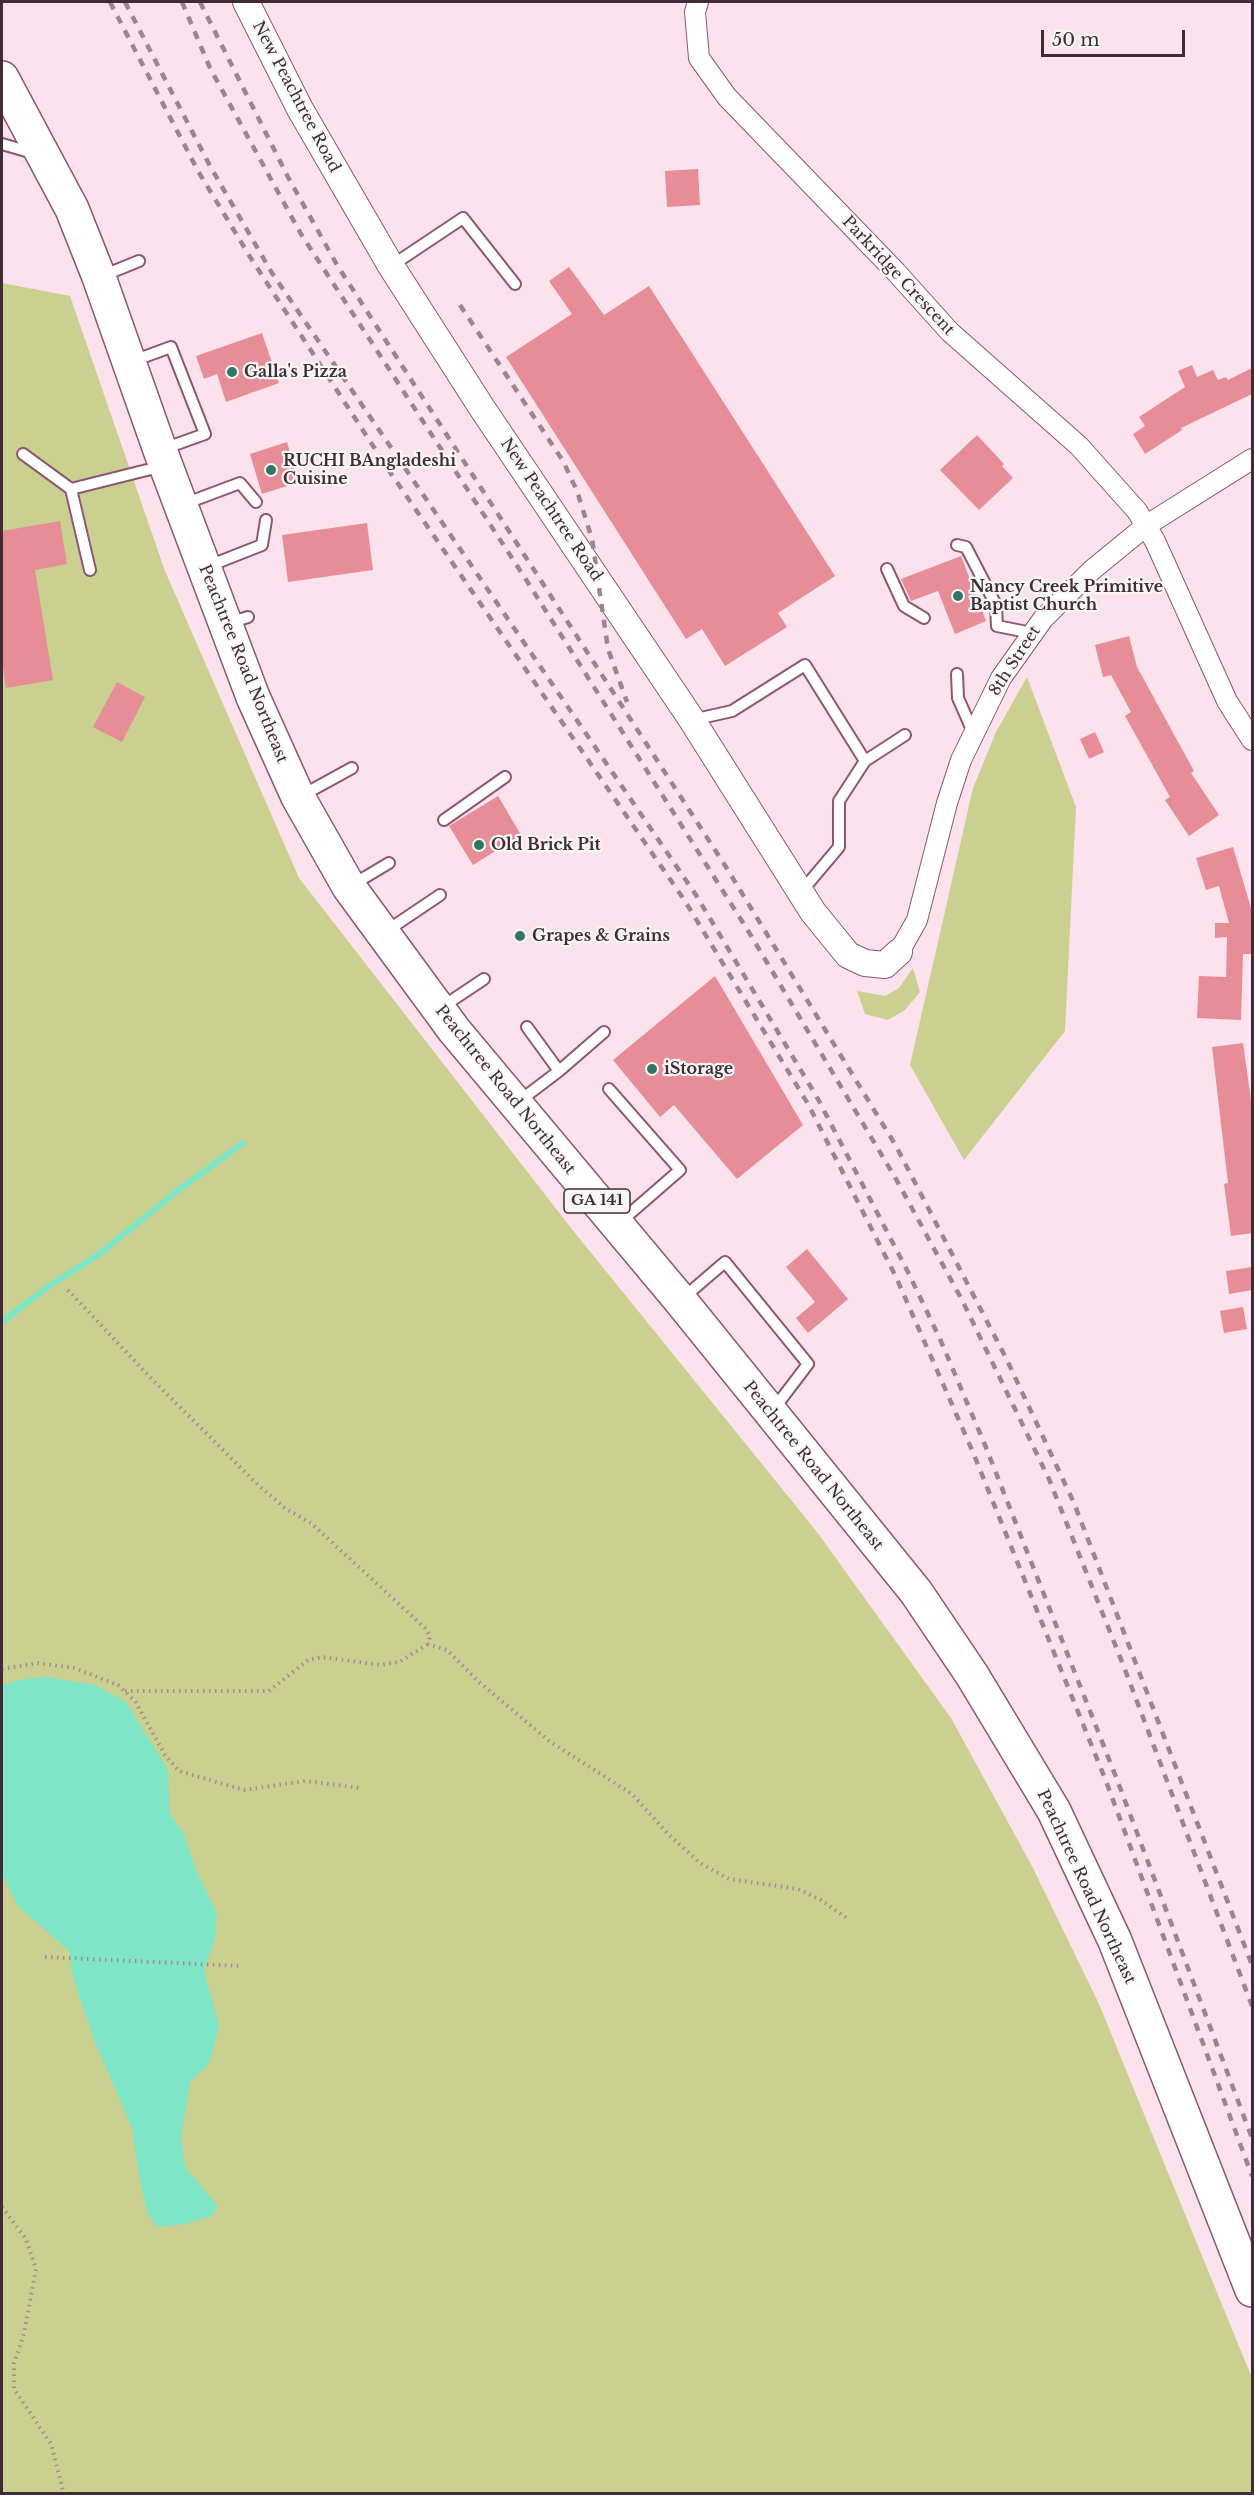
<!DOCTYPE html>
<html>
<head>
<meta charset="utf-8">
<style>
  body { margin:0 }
  #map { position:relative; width:1254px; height:2495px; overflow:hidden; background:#fce2ec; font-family:"Libre Baskerville",serif }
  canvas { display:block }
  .frame { position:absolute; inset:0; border:3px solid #432b35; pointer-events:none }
  .scale { position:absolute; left:1041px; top:30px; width:144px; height:27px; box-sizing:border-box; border:3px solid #432b35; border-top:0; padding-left:8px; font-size:18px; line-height:21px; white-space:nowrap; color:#432b35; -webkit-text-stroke:4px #f7f7f7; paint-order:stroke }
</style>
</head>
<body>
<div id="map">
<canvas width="1254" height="2495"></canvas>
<div class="frame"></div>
<div class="scale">50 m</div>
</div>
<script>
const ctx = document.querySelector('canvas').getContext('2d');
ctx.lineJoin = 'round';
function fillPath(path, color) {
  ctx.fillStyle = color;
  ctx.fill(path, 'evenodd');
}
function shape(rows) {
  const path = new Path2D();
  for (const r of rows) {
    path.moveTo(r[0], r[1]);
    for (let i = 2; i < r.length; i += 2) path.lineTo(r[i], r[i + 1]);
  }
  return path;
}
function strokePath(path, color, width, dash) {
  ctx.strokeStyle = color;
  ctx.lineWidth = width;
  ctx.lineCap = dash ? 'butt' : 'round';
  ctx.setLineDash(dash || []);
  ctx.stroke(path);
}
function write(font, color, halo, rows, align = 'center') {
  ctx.font = font + ' "Libre Baskerville",serif';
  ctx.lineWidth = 4.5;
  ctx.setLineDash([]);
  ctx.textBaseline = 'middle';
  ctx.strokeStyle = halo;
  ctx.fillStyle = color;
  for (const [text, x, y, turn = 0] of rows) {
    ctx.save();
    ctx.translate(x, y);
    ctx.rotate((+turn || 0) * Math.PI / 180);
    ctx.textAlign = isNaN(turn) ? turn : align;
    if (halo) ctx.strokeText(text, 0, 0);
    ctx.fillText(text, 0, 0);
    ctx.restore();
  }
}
const green = shape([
  [2,283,70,296,165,571,299,878,571,1228,817,1532,951,1718,1033,1868,1099,2004,1252,2378,1252,2493,2,2493],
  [1027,677,1076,807,1065,1031,964,1160,910,1065,973,788,996,732],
  [913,968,920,992,905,1010,888,1020,865,1014,857,991,885,996,899,988]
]);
const water = shape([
  [47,1677,95,1685,126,1702,168,1770,170,1814,184,1834,196,1870,217,1913,215,1939,204,1970,219,2026,211,2058,205,2068,190,2082,181,2137,185,2167,218,2206,212,2216,185,2224,158,2227,148,2215,140,2180,132,2128,94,2040,74,1980,69,1951,18,1906,2,1875,2,1685,24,1679]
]);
const stream = shape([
  [2,1322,49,1286,98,1255,176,1192,243,1143]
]);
const building = shape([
  [698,169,700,205,667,207,665,171],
  [569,267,604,315,649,286,835,576,778,613,787,627,725,666,702,629,686,639,506,357,572,314,549,281],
  [262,333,279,383,226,402,217,374,204,379,196,356],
  [1192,365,1197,377,1213,370,1218,380,1226,377,1228,380,1252,368,1252,394,1181,428,1182,430,1145,454,1133,434,1145,426,1139,417,1185,387,1178,371],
  [977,435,1004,464,1002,466,1013,478,979,510,940,470],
  [287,442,299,482,262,494,250,454],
  [60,521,67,564,35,570,53,680,6,688,2,659,2,531],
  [367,523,373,570,288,582,282,535],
  [961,556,986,621,955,634,938,591,911,601,901,579],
  [1129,636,1137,667,1194,771,1191,773,1219,815,1189,836,1165,800,1170,797,1125,716,1131,712,1111,675,1103,677,1095,645],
  [117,682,145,697,122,742,93,727],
  [1095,732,1104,752,1089,759,1080,739],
  [498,796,521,835,473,865,449,826],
  [1233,847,1251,908,1252,923,1251,954,1243,954,1241,1020,1197,1018,1199,976,1226,977,1227,937,1215,938,1215,923,1229,923,1219,886,1206,890,1196,858],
  [715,976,803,1125,737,1179,674,1105,660,1117,613,1060],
  [1243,1043,1252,1107,1252,1233,1231,1236,1224,1184,1228,1183,1212,1047],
  [807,1249,848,1299,808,1333,796,1318,815,1302,786,1267],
  [1252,1267,1252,1290,1229,1294,1226,1271],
  [1243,1307,1247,1329,1224,1333,1220,1311]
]);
const path = shape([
  [68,1290,146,1373,255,1482,286,1509,311,1523,425,1628,430,1636,428,1644,447,1650,478,1681,549,1741,632,1794,668,1834,700,1863,729,1879,798,1889,821,1900,848,1919],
  [2,1669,37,1663,74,1668,118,1685,135,1701,165,1755,179,1771,244,1790,305,1781,360,1788],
  [125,1691,269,1691,308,1660,322,1657,380,1665,399,1662,428,1644],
  [45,1957,242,1966],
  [2,2207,26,2239,36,2269,24,2334,14,2363,14,2389,51,2444,64,2494]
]);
const service = shape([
  [2,144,33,153],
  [391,266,463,218,515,284],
  [102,276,139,261],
  [133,361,171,347,205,434,163,449],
  [23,454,71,489],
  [184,504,240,483,256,502],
  [957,545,966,547,996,605,997,626,1032,633],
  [206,567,262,545,266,520],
  [887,569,904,606,924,618],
  [90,570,71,489,163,466],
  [229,623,248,617],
  [957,674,958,698,973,732],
  [692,720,732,711,805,665,865,761,905,735],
  [301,796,352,768],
  [444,820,505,777],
  [352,885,389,863],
  [801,892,839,847,839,801,865,761],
  [385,932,440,895],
  [442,1007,484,979],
  [559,1071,604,1032],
  [609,1089,680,1170,619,1223],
  [518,1102,559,1071,527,1027],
  [683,1298,725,1262,808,1364,773,1410]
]);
const minor = shape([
  [698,2,695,12,699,58,727,97,896,272,950,332,1079,446,1137,511,1155,541,1227,701,1252,740],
  [899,952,917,920,947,803,961,760,1001,678,1043,619,1092,570,1147,525,1252,459]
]);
const tertiary = shape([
  [246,2,300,109,391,266,482,408,692,720,813,912,848,955,865,963,885,965,899,952]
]);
const trunk = shape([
  [2,78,72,209,99,277,160,450,253,697,298,797,349,887,454,1030,680,1300,916,1592,972,1675,1054,1811,1115,1941,1252,2290]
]);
const rail = shape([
  [110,2,198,171,252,260,392,475,685,901,808,1104,896,1277,972,1450,1106,1781,1252,2176],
  [125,2,210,166,272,273,696,895,818,1099,908,1272,940,1339,985,1445,1116,1777,1252,2138],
  [182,2,210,68,301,234,525,578,747,929,896,1179,962,1300,1049,1479,1124,1667,1252,2006],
  [200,2,288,177,337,265,726,867,896,1146,1006,1358,1074,1503,1252,1965],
  [460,305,563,461,577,491,592,539,608,649,627,702]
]);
const markers = [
  [232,372,6,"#347462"],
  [271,470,6,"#347462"],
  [958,596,6,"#347462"],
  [479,845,6,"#347462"],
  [520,936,6,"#347462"],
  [652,1069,6,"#347462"]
];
const shields = [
  [597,1201,66]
];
const shieldNames = [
  ["GA 141",597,1201]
];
const streetNames = [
  ["New Peachtree Road",296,97,62],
  ["Parkridge Crescent",898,276,47],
  ["New Peachtree Road",551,510,56],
  ["8th Street",1015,661,-57],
  ["Peachtree Road Northeast",243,664,68],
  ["Peachtree Road Northeast",505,1090,51],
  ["Peachtree Road Northeast",813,1466,51],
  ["Peachtree Road Northeast",1086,1887,65]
];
const poiNames = [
  ["Galla's Pizza",244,372],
  ["RUCHI BAngladeshi",283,461],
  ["Cuisine",283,479],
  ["Nancy Creek Primitive",970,587],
  ["Baptist Church",970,605],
  ["Old Brick Pit",491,845],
  ["Grapes & Grains",532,936],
  ["iStorage",664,1069]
];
fillPath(green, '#cad090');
fillPath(water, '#7ee6c7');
strokePath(stream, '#7ee6c7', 6);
fillPath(building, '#e68d98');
strokePath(service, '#8e566f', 14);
strokePath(minor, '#8e566f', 22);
strokePath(tertiary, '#8e566f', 28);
strokePath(trunk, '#8e566f', 36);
strokePath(path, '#a48b95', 4, [1.5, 4.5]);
strokePath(service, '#fff', 10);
strokePath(minor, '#fff', 20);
strokePath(tertiary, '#fff', 26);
strokePath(trunk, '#fff', 33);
strokePath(rail, '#9d848e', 4.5, [8, 8]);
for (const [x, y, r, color] of markers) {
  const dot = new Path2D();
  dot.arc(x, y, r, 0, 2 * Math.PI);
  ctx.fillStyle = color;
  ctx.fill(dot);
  strokePath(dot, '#f7f7f7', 2);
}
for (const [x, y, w] of shields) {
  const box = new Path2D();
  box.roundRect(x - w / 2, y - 12, w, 24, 4.5);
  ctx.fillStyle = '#f7f7f7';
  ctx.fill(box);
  strokePath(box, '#432b35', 1.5);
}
write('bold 15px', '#432b35', null, shieldNames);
write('16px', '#432b35', '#f7f7f7', streetNames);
write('bold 16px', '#432b35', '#f7f7f7', poiNames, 'left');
</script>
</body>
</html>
